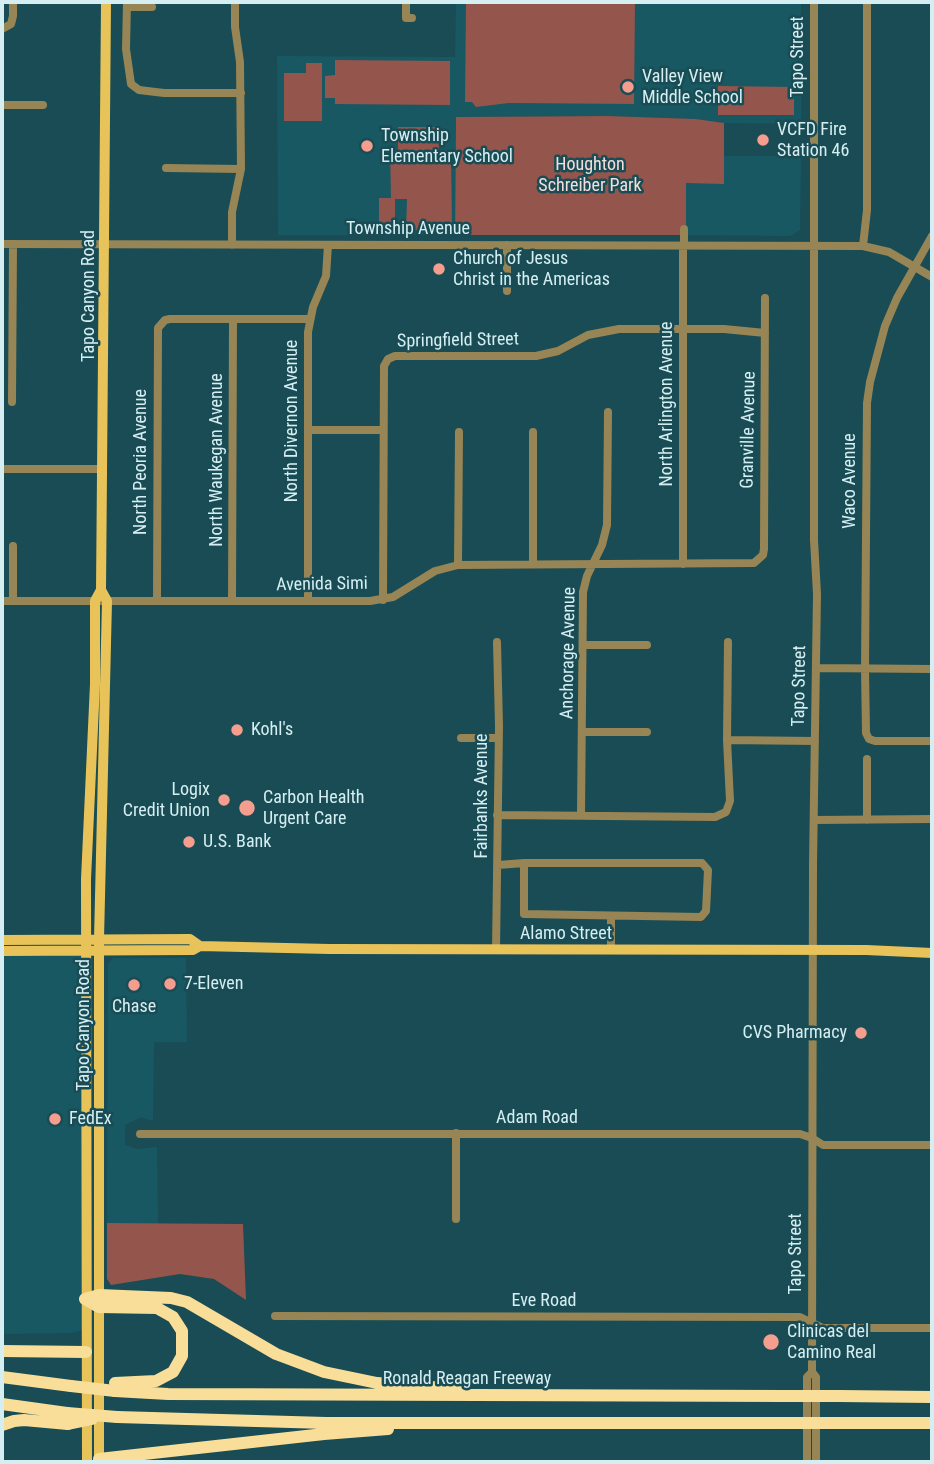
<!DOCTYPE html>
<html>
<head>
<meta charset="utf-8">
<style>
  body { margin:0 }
  #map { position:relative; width:934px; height:1464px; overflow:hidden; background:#194c54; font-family:"Roboto Condensed",sans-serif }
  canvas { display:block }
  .frame { position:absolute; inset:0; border:4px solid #d5eef2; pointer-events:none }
</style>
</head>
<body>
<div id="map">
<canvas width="934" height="1464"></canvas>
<div class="frame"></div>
</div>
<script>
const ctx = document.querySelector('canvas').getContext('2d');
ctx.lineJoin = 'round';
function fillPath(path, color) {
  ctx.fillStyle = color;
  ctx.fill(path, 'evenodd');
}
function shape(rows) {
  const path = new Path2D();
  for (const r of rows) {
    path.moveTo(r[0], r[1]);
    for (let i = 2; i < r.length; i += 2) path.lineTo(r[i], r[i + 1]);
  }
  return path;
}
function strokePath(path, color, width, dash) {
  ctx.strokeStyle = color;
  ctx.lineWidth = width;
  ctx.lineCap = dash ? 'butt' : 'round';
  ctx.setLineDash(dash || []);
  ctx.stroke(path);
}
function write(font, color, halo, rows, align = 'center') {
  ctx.font = font + ' "Roboto Condensed",sans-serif';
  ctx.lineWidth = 5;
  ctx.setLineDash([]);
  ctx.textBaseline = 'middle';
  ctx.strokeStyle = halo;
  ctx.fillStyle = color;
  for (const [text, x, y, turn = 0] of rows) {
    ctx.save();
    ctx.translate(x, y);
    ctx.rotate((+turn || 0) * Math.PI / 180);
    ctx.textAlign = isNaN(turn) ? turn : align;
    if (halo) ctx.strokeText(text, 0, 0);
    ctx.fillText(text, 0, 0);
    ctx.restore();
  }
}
const built = shape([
  [456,2,801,2,801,124,724,123,696,119,608,116,456,117,455,235,278,235,277,56,455,57],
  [724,156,801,156,800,230,790,236,686,235,686,183,724,183],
  [84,953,83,1330,71,1333,2,1334,2,954],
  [113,958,186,958,187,1042,154,1042,153,1121,141,1117,125,1125,125,1145,137,1149,157,1147,158,1224,107,1223,108,964]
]);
const green = shape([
  [466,2,635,2,634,104,509,103,476,107,472,102,465,102],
  [335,60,450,61,450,105,335,104,335,98,325,98,325,76,335,75],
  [306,63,322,63,322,121,284,121,284,73,306,73],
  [718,86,794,87,794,115,718,115],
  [608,116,696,119,724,123,724,184,686,183,686,235,455,235,456,117],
  [398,127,439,127,439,150,451,150,452,230,406,230,407,199,395,199,395,224,379,223,379,198,391,198,390,150,398,150],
  [107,1223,243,1224,246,1300,214,1279,180,1274,111,1285,107,1279]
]);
const minor = shape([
  [127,2,126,49,131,84,139,90,164,93,241,93],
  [406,2,406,18,412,18],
  [814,2,814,540,817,594,813,864,812,1364,812,1372,816,1377,816,1462],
  [127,7,152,7],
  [2,29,11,24,13,16,13,2],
  [2,105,43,105],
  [166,168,241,169],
  [684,229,684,245],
  [932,236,897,298,885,326,870,382,867,403,865,669,866,733,869,739,875,741,932,741],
  [2,244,863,246,889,252,932,277],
  [232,245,232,212,241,169,240,62,235,27,235,2],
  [507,245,507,291],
  [863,246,867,210,867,2],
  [12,402,13,244],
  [308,430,383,430],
  [2,469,103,469],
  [533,564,533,432],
  [683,564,683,245],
  [458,565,459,432],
  [383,600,384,366,388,359,395,356,536,356,558,351,588,335,619,329,724,329,765,333],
  [2,601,370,601,393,597,435,571,458,565,754,563,763,555,764,549,765,298],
  [13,601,13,546],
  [157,601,158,328,165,320,170,319,309,319],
  [232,601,233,319],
  [308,601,308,332,313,307,326,276,328,245],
  [583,645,647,645],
  [816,668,932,669],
  [582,732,647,732],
  [461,738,498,738],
  [727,740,815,741],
  [867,759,867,820],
  [497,815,715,817,726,812,730,801,727,740,728,642],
  [581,815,583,592,587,576,602,545,607,525,608,412],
  [814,820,932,819],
  [498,865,524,863,702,863,708,870,706,911,701,917,524,914,524,863],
  [611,916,611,950],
  [496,950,499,726,497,642],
  [456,1133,456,1219],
  [140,1134,800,1134,812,1138,823,1145,932,1145],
  [275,1316,800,1317,823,1328,932,1328],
  [807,1462,807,1377,812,1372]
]);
const major = shape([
  [2,940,190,939,200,946],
  [2,951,193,950,200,946,329,949,866,950,932,953],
  [87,1462,86,879,95,684,95,601,101,590,106,2],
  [99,1462,99,939,107,601,101,590]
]);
const highway = shape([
  [85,1299,99,1295,171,1298,187,1302,276,1354,324,1372,377,1383,457,1389],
  [85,1299,99,1307,157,1308,173,1317,182,1331,182,1356,173,1372,156,1381,115,1383],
  [2,1351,86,1352],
  [2,1377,71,1386],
  [115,1391,168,1394,785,1396],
  [839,1396,932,1397],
  [2,1404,67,1413],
  [117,1417,326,1423,785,1423],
  [839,1423,932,1423],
  [2,1425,14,1421,24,1420,68,1424],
  [99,1459,324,1434,388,1429]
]);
const highwayBridge = shape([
  [71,1386,115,1391],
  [785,1396,839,1396],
  [67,1413,117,1417],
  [785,1423,839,1423],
  [68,1424,92,1419]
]);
const markers = [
  [628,87,7,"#f59d8f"],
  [763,140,7,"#f59d8f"],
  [367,146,7,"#f59d8f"],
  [439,269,7,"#f59d8f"],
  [237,730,7,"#f59d8f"],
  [224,800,7,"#f59d8f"],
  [247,808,9,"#f59d8f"],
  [189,842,7,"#f59d8f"],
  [170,984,7,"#f59d8f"],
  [134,985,7,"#f59d8f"],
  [861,1033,7,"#f59d8f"],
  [55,1119,7,"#f59d8f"],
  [771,1342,9,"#f59d8f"]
];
const streetNames = [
  ["Tapo Street",798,57,-90],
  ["Township Avenue",408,229],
  ["Tapo Canyon Road",89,296,-90],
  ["Springfield Street",458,341,-1],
  ["North Arlington Avenue",667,404,-90],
  ["North Divernon Avenue",292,421,-90],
  ["Granville Avenue",749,430,-89],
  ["North Waukegan Avenue",217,460,-90],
  ["North Peoria Avenue",141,462,-90],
  ["Waco Avenue",850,481,-90],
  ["Avenida Simi",322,585,-1],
  ["Anchorage Avenue",569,653,-89],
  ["Tapo Street",800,686,-89],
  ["Fairbanks Avenue",482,796,-90],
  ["Alamo Street",566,934],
  ["Tapo Canyon Road",84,1025,-90],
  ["Adam Road",537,1118],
  ["Tapo Street",796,1254,-90],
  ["Eve Road",544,1301],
  ["Ronald Reagan Freeway",467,1379]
];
const poiNames = [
  ["Valley View",642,77],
  ["Middle School",642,98],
  ["VCFD Fire",777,130],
  ["Station 46",777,151],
  ["Township",381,136],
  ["Elementary School",381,157],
  ["Church of Jesus",453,259],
  ["Christ in the Americas",453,280],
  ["Kohl's",251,730],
  ["Logix",210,790,"right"],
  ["Credit Union",210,811,"right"],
  ["Carbon Health",263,798],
  ["Urgent Care",263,819],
  ["U.S. Bank",203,842],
  ["7-Eleven",184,984],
  ["Chase",134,1007,"center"],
  ["CVS Pharmacy",847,1033,"right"],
  ["FedEx",69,1119],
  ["Clinicas del",787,1332],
  ["Camino Real",787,1353]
];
const parkNames = [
  ["Houghton",590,165],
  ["Schreiber Park",590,186]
];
fillPath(built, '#185862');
fillPath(green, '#94554c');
strokePath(minor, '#978555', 8);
strokePath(major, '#e8c35a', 10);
strokePath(highway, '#f8de99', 12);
strokePath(highwayBridge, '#f8de99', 12);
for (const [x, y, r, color] of markers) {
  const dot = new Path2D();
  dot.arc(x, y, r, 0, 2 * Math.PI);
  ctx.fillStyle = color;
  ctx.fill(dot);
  strokePath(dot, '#194c54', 2.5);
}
write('18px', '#d5eef2', '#194c54', streetNames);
write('18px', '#d5eef2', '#194c54', poiNames, 'left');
write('18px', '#f4deda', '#194c54', parkNames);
</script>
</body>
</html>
